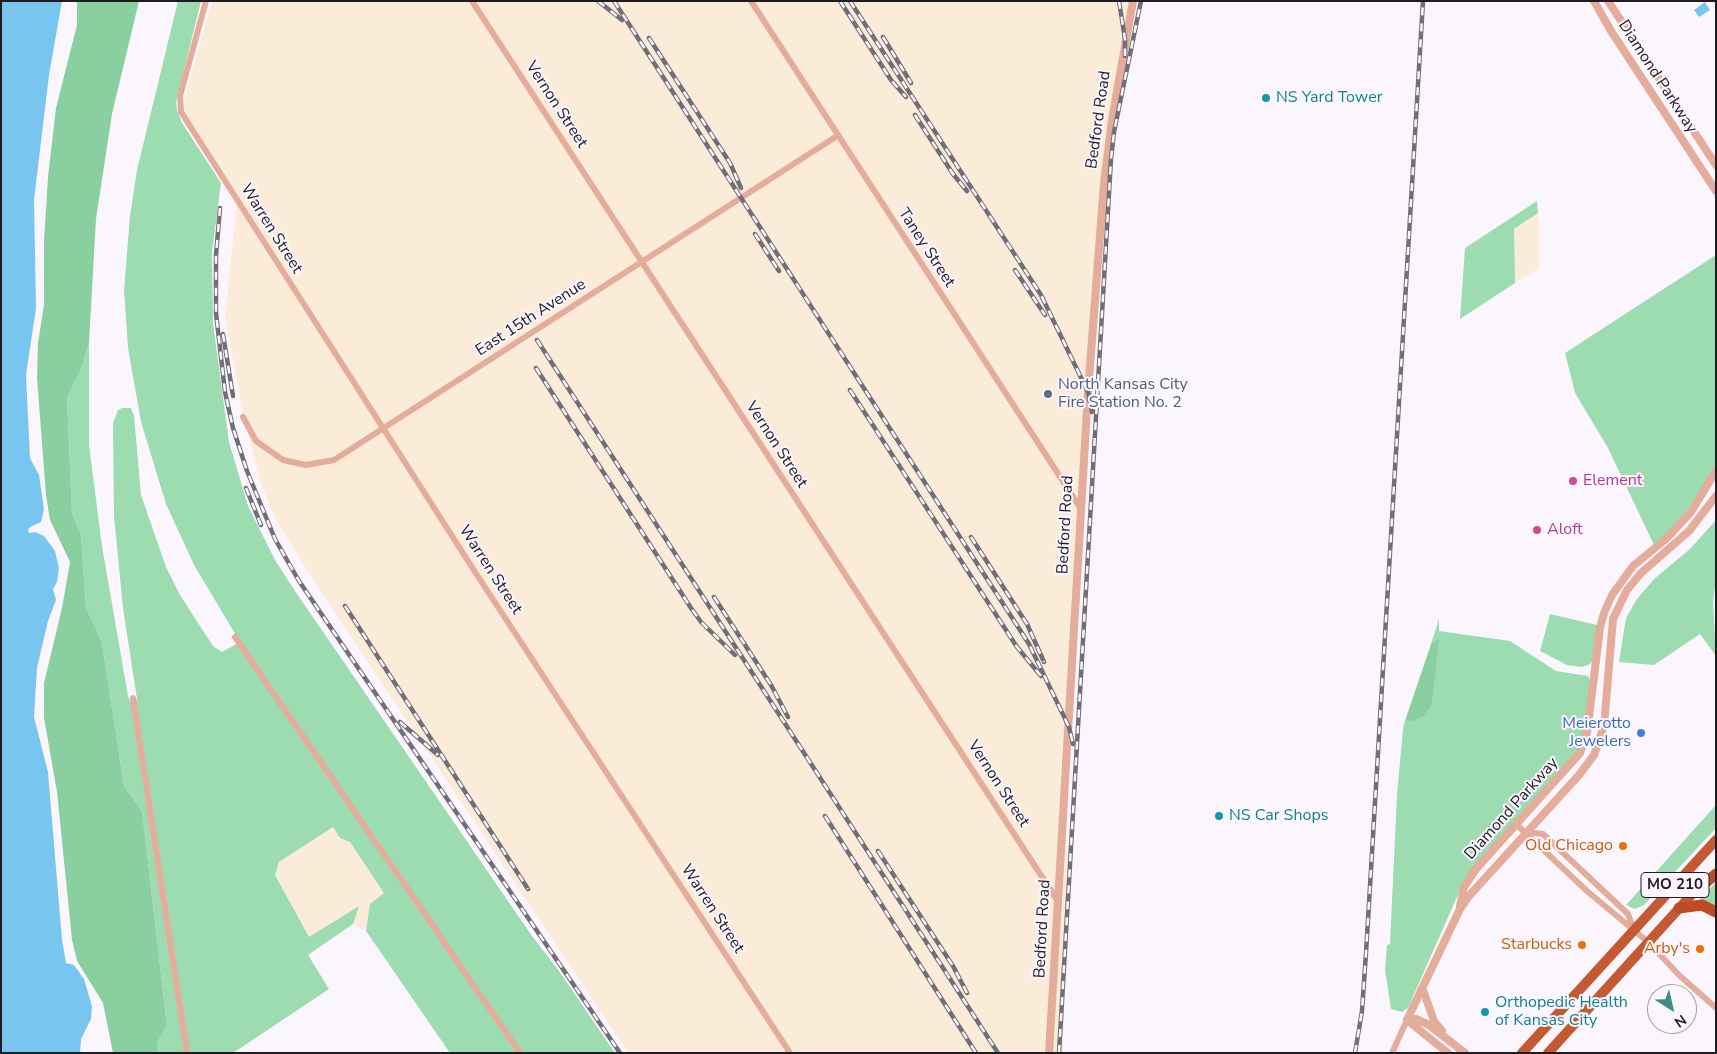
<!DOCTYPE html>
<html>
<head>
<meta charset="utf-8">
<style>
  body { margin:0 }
  #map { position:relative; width:1717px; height:1054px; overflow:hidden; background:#fbf6fe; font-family:"Nunito Sans",sans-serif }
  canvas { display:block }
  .frame { position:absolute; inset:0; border:2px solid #1f1b22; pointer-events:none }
  .north { position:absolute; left:1647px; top:984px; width:50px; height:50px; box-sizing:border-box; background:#fbf6fe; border:1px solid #a39ea6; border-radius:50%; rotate:145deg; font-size:14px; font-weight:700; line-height:20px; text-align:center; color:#1f1b22 }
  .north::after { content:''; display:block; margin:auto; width:18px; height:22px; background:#428a8a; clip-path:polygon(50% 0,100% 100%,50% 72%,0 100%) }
</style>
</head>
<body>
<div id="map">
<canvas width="1717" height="1054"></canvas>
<div class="frame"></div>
<div class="north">N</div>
</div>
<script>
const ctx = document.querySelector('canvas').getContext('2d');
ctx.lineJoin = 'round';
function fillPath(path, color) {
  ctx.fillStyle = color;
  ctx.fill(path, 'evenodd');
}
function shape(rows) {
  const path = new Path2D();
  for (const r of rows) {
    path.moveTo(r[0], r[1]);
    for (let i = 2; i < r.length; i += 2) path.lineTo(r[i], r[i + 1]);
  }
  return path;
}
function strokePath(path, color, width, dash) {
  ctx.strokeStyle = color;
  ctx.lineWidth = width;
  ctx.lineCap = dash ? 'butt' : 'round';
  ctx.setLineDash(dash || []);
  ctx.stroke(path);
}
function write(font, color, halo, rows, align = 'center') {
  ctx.font = font + ' "Nunito Sans",sans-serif';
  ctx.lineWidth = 4;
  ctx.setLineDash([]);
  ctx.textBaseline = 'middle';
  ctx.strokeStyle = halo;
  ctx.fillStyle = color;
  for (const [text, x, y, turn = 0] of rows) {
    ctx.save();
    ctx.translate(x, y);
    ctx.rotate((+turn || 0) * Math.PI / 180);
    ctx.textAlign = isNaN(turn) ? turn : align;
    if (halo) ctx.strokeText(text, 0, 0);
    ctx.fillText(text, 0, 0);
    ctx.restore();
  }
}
const industrial = shape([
  [212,1,1133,1,1106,166,1069,727,1063,1053,628,1053,323,595,278,523,269,504,259,477,242,409,225,317,237,201,181,112],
  [1538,213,1539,268,1515,283,1514,229],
  [333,826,340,838,350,842,385,893,370,904,366,931,353,924,359,906,309,937,275,875,279,862]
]);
const green = shape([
  [178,1,201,1,176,102,177,110,182,123,221,183,212,252,213,323,229,442,248,506,275,560,295,591,532,936,559,971,615,1053,450,1053,366,931,370,904,384,893,350,842,340,838,333,827,279,862,275,875,309,937,359,906,353,924,308,955,329,989,233,1053,157,1053,157,1043,167,1025,142,811,124,786,102,643,86,607,81,535,72,513,67,397,82,367,89,343,89,445,102,546,128,696,130,701,135,702,137,699,123,608,114,516,113,423,118,410,122,408,131,408,134,416,141,495,166,567,180,595,213,646,222,652,240,642,194,565,166,504,141,422,128,348,124,290,130,216,137,170],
  [1537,201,1538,213,1514,229,1515,283,1460,319,1465,248],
  [1716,255,1716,468,1678,524,1654,545,1608,448,1575,393,1565,353],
  [1716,520,1716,579,1713,602,1716,656,1700,634,1654,665,1619,662,1626,618,1637,599,1654,579,1690,549],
  [1550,614,1597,625,1593,660,1590,664,1582,667,1567,665,1540,651],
  [1439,619,1439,631,1510,641,1556,671,1588,676,1591,683,1587,732,1580,751,1460,890,1408,1008,1402,1012,1391,1009,1385,970,1387,945,1390,944,1397,795,1403,729,1405,721,1411,722,1432,705,1438,640,1431,644],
  [1716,805,1716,828,1644,905,1635,909,1626,905],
  [1716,882,1716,907,1700,899]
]);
const forest = shape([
  [77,1,139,1,112,114,96,219,89,343,82,367,67,397,72,513,81,535,86,607,102,643,124,786,142,811,167,1025,157,1043,157,1053,113,1053,103,1003,77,961,72,940,57,792,44,718,44,683,62,608,70,562,50,520,46,495,37,378,38,343,44,305,44,240,48,177,56,108,77,25],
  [1439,639,1432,705,1423,716,1411,722,1405,721,1431,644]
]);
const water = shape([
  [1,1,62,1,49,75,34,200,36,308,26,375,30,458,39,475,44,509,41,522,30,527,28,530,29,533,35,532,44,536,55,551,59,568,57,582,53,589,56,600,48,621,37,668,34,717,48,772,62,940,66,963,74,965,84,979,92,1006,91,1019,81,1039,80,1053,1,1053],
  [1705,2,1710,10,1699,17,1694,10]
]);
const minor = shape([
  [206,1,180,96,181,112,477,575,790,1053],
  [472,1,1059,903],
  [751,1,1081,509],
  [243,417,256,441,283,460,306,465,334,460,837,136],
  [235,637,520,1053],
  [133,698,187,1053],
  [1517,825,1587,891,1648,942,1679,975,1716,1008],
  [1526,832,1543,834,1628,914,1633,928],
  [1392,1053,1407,1020]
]);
const tertiary = shape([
  [1594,1,1611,31,1716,191],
  [1608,1,1716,165],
  [1460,906,1464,887,1476,869,1580,753,1587,733,1600,628,1604,613,1612,595,1633,566,1666,539,1691,512,1716,471],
  [1423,990,1434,1021,1442,1031],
  [1407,1020,1460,909,1469,896,1579,775,1594,755,1604,726,1613,619,1627,590,1641,573,1689,531,1716,496],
  [1407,1020,1416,1019,1429,1025,1465,1053],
  [1407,1020,1448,1053],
  [1049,1053,1088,392,1104,183,1112,120,1133,1]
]);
const trunk = shape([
  [1522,1053,1716,840],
  [1548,1053,1693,893]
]);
const motorway = shape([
  [1693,893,1716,874],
  [1679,908,1702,905,1716,912]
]);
const rail = shape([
  [598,1,622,20],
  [614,1,1029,644,1069,727,1073,744],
  [840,1,891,80,906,97],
  [850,1,1041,295,1088,392,1092,412],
  [1119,1,1125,39,1125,56],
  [883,37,911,83],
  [649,38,730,163,741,188],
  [915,115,953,174,967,191],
  [220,208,216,255,216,313,225,392,233,428,247,471,275,539,299,581,620,1053],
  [755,234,779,271],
  [1015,270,1045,315],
  [223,334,233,396],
  [537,340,998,1053],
  [536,368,691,608,701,622,735,655],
  [850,390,1017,647,1041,676],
  [246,488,261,525],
  [971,537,1027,624,1044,662],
  [714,597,771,685,788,717],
  [345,606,528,889],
  [400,722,438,755],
  [825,816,976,1053],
  [878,851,953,966,967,993],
  [1059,1053,1111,159,1114,132,1141,1],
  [1355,1053,1362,1011,1366,953,1423,1]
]);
const markers = [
  [1266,98,5,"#0f9aa8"],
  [1048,394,5,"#5c6f8a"],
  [1573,481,5,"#d1479c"],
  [1537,530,5,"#d1479c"],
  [1641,733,5,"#3f7fe0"],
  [1219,816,5,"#0f9aa8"],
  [1623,846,5,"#e8710a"],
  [1582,945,5,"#e8710a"],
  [1700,949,5,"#e8710a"],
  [1485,1012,5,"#0f9aa8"]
];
const shields = [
  [1675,885,68]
];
const shieldNames = [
  ["MO 210",1675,885]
];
const streetNames = [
  ["Diamond Parkway",1657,77,57],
  ["Vernon Street",556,105,57],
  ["Bedford Road",1099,120,-82],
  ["Warren Street",271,229,58],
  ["Taney Street",926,248,57],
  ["East 15th Avenue",531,318,-33],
  ["Vernon Street",776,445,57],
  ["Bedford Road",1066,525,-87],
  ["Warren Street",490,570,57],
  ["Vernon Street",998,784,57],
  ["Diamond Parkway",1512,809,-48],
  ["Warren Street",712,909,57],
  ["Bedford Road",1043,929,-87]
];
const cultureNames = [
  ["NS Yard Tower",1276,98],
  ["NS Car Shops",1229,816],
  ["Orthopedic Health",1495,1003],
  ["of Kansas City",1495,1021]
];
const serviceNames = [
  ["North Kansas City",1058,385],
  ["Fire Station No. 2",1058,403]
];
const hotelNames = [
  ["Element",1583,481],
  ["Aloft",1547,530]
];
const shopNames = [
  ["Meierotto",1631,724],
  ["Jewelers",1631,742]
];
const foodNames = [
  ["Old Chicago",1613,846],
  ["Starbucks",1572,945],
  ["Arby's",1690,949]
];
fillPath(industrial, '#fbecd9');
fillPath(green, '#9ddbb1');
fillPath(forest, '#89cfa0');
fillPath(water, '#78c6ef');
strokePath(minor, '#e4ac9a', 6);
strokePath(tertiary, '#e4ac9a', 8);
strokePath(trunk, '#c35a34', 10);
strokePath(motorway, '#bd4c22', 11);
strokePath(rail, '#726e75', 4.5);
strokePath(rail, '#fbf6fe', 2.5, [8]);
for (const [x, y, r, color] of markers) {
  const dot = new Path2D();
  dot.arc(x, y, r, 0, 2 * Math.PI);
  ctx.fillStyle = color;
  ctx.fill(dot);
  strokePath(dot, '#fbf6fe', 2);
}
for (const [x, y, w] of shields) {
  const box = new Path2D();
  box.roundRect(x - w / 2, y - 12.5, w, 25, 4);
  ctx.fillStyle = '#fbf6fe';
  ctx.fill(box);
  strokePath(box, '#1f1b22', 1);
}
write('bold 15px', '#1f1b22', null, shieldNames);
write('16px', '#1f1b22', '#fbf6fe', streetNames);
write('16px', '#0d838f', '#fbf6fe', cultureNames, 'left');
write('16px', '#4e5e75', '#fbf6fe', serviceNames, 'left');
write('16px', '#b23c85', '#fbf6fe', hotelNames, 'left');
write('16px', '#366cbe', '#fbf6fe', shopNames, 'right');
write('16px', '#c56008', '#fbf6fe', foodNames, 'right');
</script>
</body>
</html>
